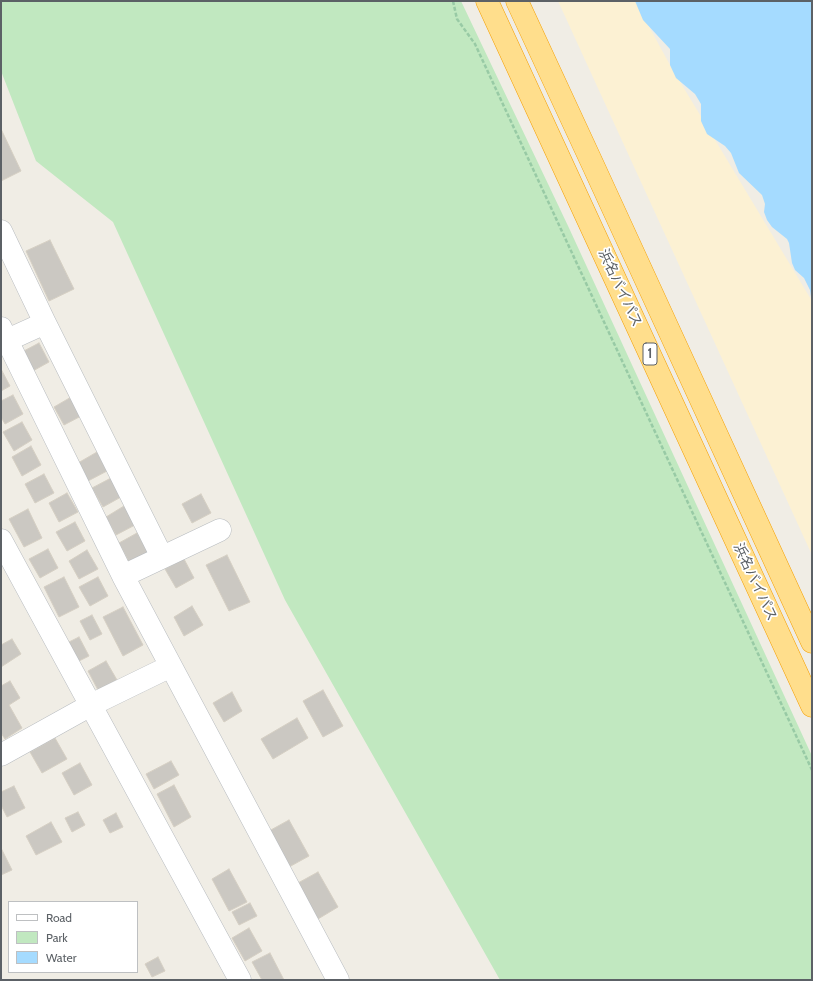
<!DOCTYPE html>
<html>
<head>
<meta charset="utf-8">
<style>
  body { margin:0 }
  #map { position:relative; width:813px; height:981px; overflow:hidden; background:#f0ede5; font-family:Cabin,sans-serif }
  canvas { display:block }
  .frame { position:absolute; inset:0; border:2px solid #5c6166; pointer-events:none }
  .legend { position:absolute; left:8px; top:901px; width:130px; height:72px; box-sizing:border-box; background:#fff; border:1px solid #bec0c2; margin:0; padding:5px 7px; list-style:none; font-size:12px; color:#5c6166 }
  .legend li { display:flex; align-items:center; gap:8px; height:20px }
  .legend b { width:20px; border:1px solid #bec0c2 }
</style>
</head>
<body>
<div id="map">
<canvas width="813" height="981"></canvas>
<div class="frame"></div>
<ul class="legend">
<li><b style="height:5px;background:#fff"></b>Road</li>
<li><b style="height:11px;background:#c1e8c0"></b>Park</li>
<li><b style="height:11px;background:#a5dbff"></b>Water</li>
</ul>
</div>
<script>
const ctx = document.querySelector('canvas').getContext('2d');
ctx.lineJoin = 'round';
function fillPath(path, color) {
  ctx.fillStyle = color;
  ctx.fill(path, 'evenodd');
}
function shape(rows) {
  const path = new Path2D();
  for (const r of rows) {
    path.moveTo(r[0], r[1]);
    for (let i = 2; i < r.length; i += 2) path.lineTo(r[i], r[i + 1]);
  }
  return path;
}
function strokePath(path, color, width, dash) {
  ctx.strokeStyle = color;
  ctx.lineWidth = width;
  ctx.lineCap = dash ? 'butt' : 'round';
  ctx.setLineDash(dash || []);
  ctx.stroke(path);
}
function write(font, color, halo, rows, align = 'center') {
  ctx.font = font + ' Cabin,"Noto Sans JP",sans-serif';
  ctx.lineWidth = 3.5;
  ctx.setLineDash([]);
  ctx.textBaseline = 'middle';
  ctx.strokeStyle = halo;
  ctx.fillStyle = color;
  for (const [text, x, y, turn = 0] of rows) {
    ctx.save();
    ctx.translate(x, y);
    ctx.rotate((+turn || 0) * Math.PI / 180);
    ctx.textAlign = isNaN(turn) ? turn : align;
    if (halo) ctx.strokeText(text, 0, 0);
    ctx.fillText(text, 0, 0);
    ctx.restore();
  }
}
const green = shape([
  [1,1,461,1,569,228,812,756,812,980,500,980,285,600,113,222,36,161,1,71]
]);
const sand = shape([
  [558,1,635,1,670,65,812,301,812,555]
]);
const water = shape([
  [635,1,812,1,812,304,810,290,804,278,795,270,792,263,789,243,787,239,772,227,767,220,764,212,765,204,762,195,739,173,731,153,725,146,707,134,701,121,701,104,695,94,676,78,670,65,670,49,643,20]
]);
const building = shape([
  [1,129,21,171,1,181,1,129],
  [50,240,74,289,49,301,26,251,50,240],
  [39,343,49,362,31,372,20,353,39,343],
  [1,369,10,386,1,391,1,369],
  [13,395,23,414,5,424,1,417,1,401,13,395],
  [73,396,83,415,64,425,54,407,73,396],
  [22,422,32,440,14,451,3,432,22,422],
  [31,446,41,465,22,476,12,457,31,446],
  [97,452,107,471,88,481,78,463,97,452],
  [44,474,54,493,35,503,25,484,44,474],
  [111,478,121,497,103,507,92,488,111,478],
  [67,493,78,512,59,522,49,503,67,493],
  [201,494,211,513,192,523,182,504,201,494],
  [124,506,135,525,116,535,106,517,124,506],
  [28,509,42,538,24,547,9,519,28,509],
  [75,522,85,541,67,551,56,532,75,522],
  [137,533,148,552,129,562,119,543,137,533],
  [48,549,58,568,40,578,29,559,48,549],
  [87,550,98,569,79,579,69,561,87,550],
  [227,555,250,602,229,611,206,565,227,555],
  [184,559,194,578,176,588,165,569,184,559],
  [64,577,79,607,59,617,44,587,64,577],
  [98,577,108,596,90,606,79,587,98,577],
  [192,606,203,625,184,636,174,617,192,606],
  [123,607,143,645,123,656,103,617,123,607],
  [92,615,102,634,90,640,80,621,92,615],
  [79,637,89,656,77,662,67,643,79,637],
  [12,639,21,654,1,667,1,645,12,639],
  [106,661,117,680,98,690,88,671,106,661],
  [10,681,20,698,9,705,22,728,5,739,1,733,1,686,10,681],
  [323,690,343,726,323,737,303,701,323,690],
  [232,692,242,711,224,722,213,703,232,692],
  [297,718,308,738,273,759,261,739,297,718],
  [55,738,67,759,42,773,30,752,55,738],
  [171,761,179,775,154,789,146,774,171,761],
  [80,763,92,785,74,795,62,773,80,763],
  [174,785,191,817,174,827,157,794,174,785],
  [14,786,25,808,7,817,1,805,1,792,14,786],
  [78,812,85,825,72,832,65,818,78,812],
  [116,813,123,827,110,833,103,820,116,813],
  [289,820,309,856,289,867,269,831,289,820],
  [51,822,62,842,36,855,26,836,51,822],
  [1,848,12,870,1,875,1,848],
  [229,869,247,902,229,911,212,879,229,869],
  [318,872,338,907,318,919,298,883,318,872],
  [250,903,257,916,239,925,232,912,250,903],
  [249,928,262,951,245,961,232,938,249,928],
  [270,953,284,980,262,980,252,962,270,953],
  [158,957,165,971,152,977,145,964,158,957]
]);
const path = shape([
  [453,1,457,19,475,44,812,770]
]);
const minor = shape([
  [1,231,45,323],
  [1,328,123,576,338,980],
  [1,343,45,323,162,557],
  [1,540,240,980],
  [123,576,220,530],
  [1,755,91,705,171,666]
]);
const highway = shape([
  [487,1,812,706],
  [517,1,593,165,812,642]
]);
const shields = [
  [650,354,14]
];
const shieldNames = [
  ["1",650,354]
];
const streetNames = [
  ["浜名バイパス",620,288,65],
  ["浜名バイパス",755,582,65]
];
fillPath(green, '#c1e8c0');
fillPath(sand, '#fcf1d3');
fillPath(water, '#a5dbff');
fillPath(building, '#cbc8c2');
strokePath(building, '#d5cfc3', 1);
strokePath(minor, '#b7bbbf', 23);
strokePath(highway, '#f49f00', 23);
strokePath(path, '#98caa5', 2.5, [4, 2]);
strokePath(minor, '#fff', 22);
strokePath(highway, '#ffde8c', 22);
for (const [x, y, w] of shields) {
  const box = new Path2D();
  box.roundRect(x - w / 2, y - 11, w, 22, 3);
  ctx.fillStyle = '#fff';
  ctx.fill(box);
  strokePath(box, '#5c6166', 1);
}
write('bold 13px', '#5c6166', null, shieldNames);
write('14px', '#5c6166', '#fff', streetNames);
</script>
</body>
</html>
